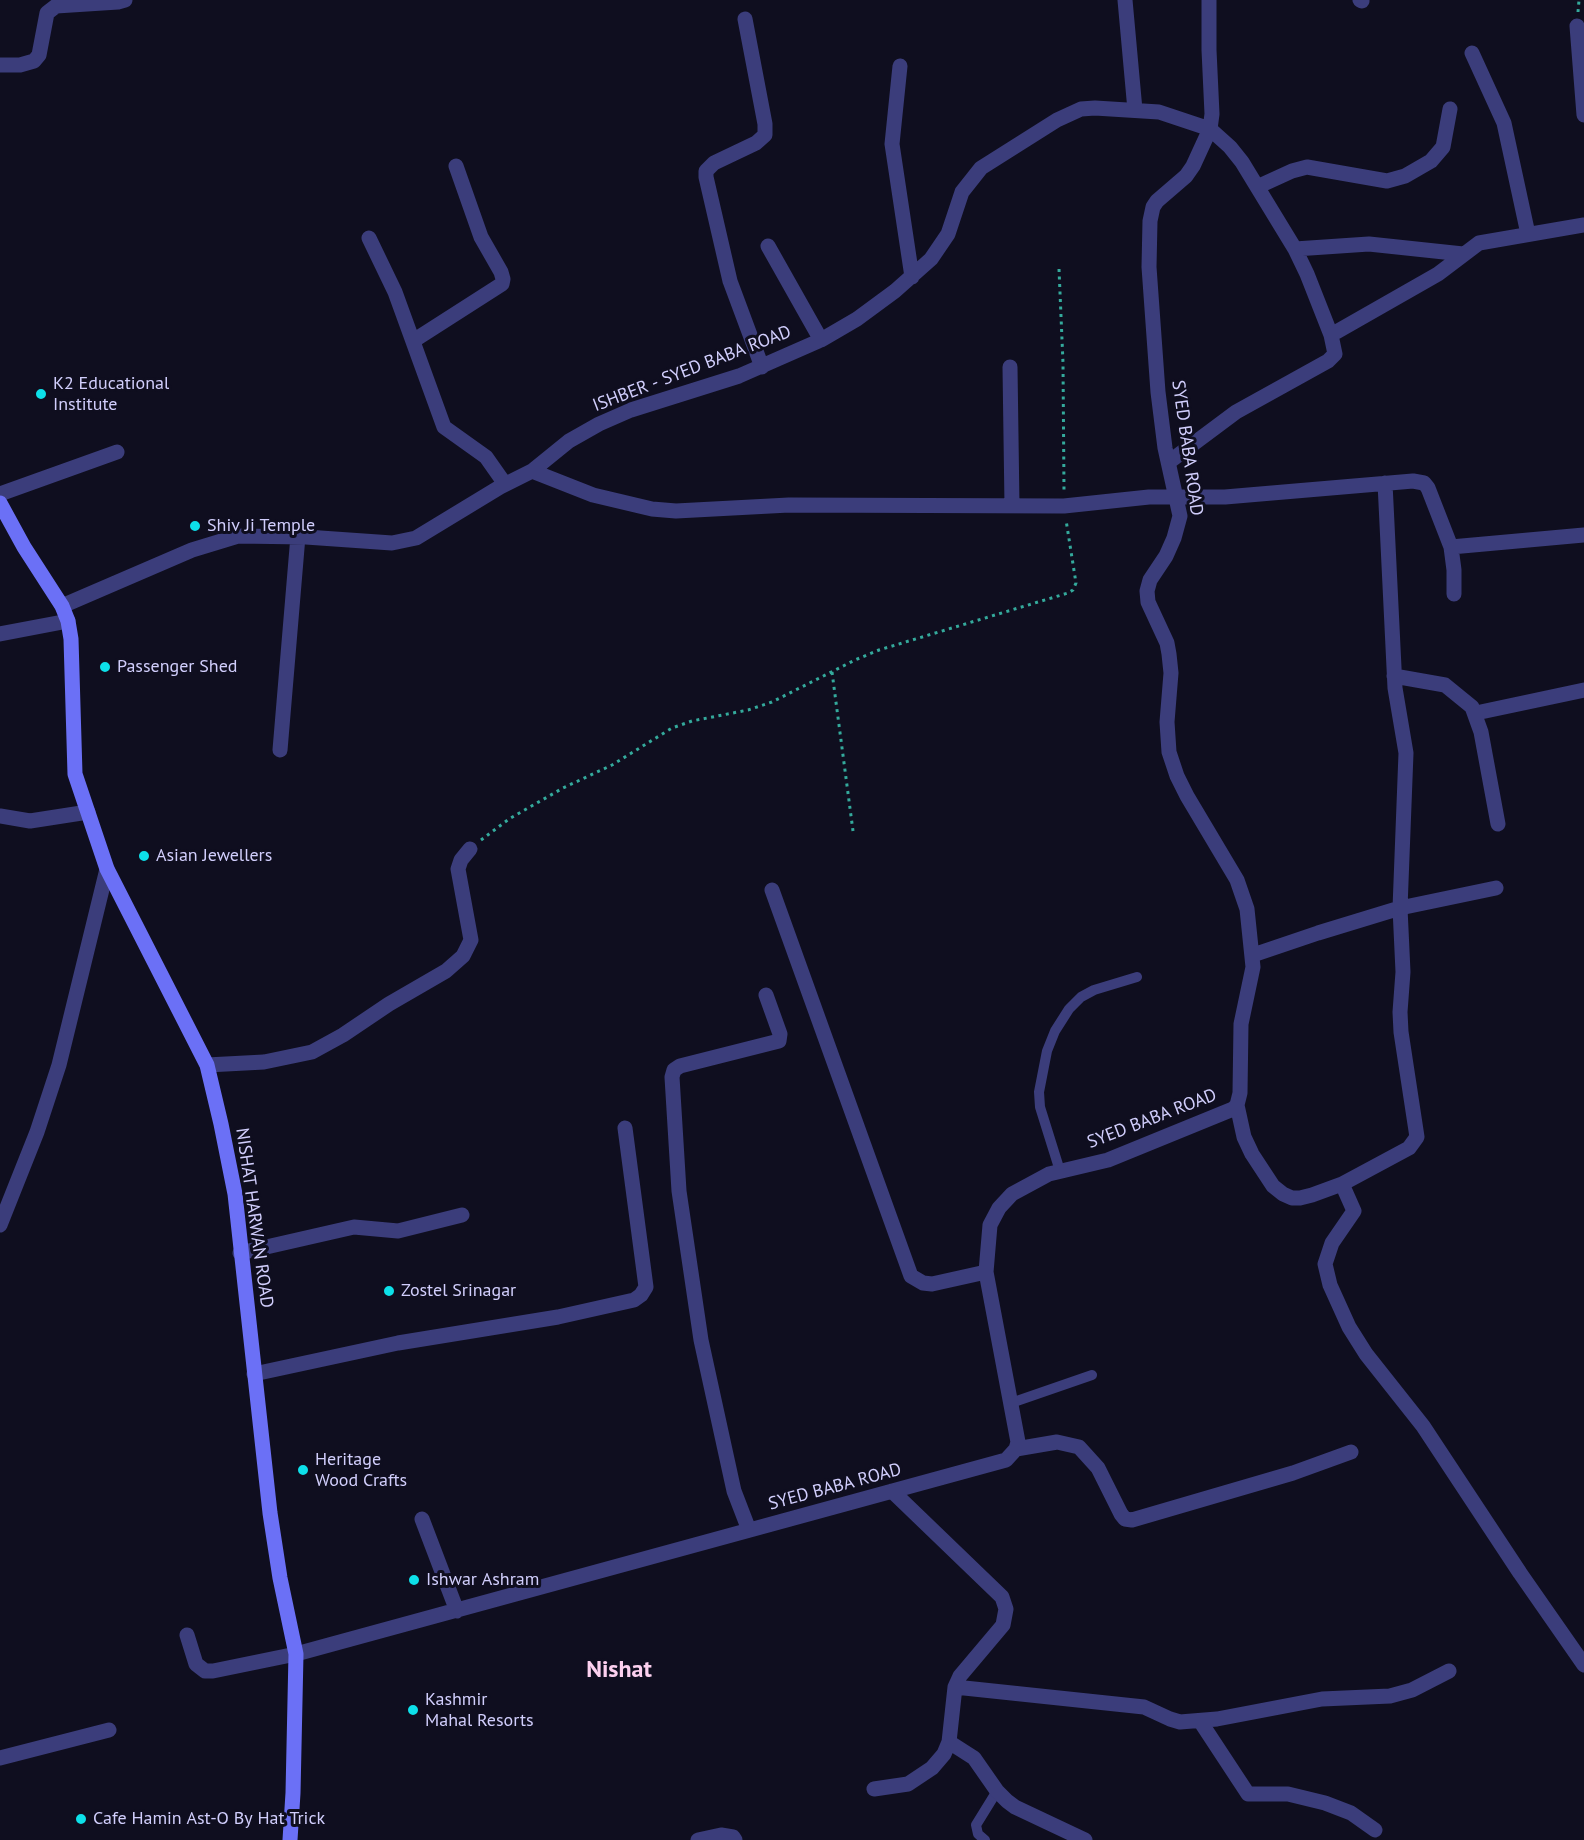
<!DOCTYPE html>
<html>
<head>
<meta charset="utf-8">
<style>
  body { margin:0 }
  canvas { display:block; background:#0f0e1f }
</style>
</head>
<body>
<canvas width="1584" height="1840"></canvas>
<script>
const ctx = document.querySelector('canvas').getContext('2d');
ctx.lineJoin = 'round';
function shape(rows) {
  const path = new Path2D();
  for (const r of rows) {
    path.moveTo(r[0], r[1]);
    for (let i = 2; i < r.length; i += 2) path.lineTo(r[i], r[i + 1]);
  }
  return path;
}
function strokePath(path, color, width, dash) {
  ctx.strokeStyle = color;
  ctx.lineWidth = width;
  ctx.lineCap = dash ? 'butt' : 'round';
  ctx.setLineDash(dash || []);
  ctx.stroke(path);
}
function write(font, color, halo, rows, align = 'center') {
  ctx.font = font + ' "PT Sans",sans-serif';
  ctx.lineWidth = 6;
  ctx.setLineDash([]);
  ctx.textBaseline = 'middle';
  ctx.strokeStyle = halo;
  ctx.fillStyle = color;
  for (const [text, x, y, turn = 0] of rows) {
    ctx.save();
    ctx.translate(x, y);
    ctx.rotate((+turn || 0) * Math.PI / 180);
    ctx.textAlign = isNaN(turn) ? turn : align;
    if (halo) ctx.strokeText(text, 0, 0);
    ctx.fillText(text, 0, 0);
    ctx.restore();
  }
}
const path = shape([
  [1578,12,1579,0],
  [1059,269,1063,363,1064,490],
  [832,672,853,831],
  [481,840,509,819,563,788,612,765,672,728,692,721,748,710,772,702,855,660,879,650,1068,593,1073,590,1076,583,1066,520]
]);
const service = shape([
  [1060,1171,1040,1107,1039,1092,1047,1051,1055,1031,1069,1009,1081,997,1094,990,1137,977],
  [1011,1403,1092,1375],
  [985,1840,978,1834,976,1825,997,1791]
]);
const minor = shape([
  [1125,0,1135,110],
  [1360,0,1362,1],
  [745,19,765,124,765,135,756,143,714,163,706,171,706,177,730,281,762,367],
  [1577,26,1584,115],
  [1472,53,1504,123,1528,234],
  [0,65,20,65,34,61,39,55,47,13,56,6,118,2,125,0],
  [900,66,892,144,912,277],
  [1257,187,1292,171,1307,167,1387,181,1405,176,1431,161,1443,147,1450,109],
  [369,238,395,292,444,427,486,457,505,484],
  [768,246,821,340],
  [1295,249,1369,244,1463,254],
  [413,341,502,284,503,279,501,272,481,237,456,166],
  [1010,367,1012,506],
  [1169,462,1236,412,1328,361,1335,354,1331,335,1438,274,1479,243,1584,225],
  [532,471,593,495,652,509,676,511,789,505,1064,506,1149,497,1225,497,1413,481,1424,483,1428,488,1451,547,1454,570,1454,594],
  [0,494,117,452],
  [1451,547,1584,535],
  [62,606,192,550,238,536,306,537,392,543,416,538,500,487,532,471,569,441,599,424,631,410,739,376,821,340,857,319,895,291,931,259,948,234,962,192,981,168,1057,120,1081,109,1095,108,1159,112,1210,129,1230,147,1242,162,1295,249,1307,274,1331,335],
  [0,634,68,621],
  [1394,676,1445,685,1472,707,1481,732,1498,824],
  [1476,713,1584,690],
  [280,750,298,536],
  [0,816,30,821,88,812],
  [772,890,911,1276,923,1283,932,1284,986,1272],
  [1253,955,1318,933,1400,908,1496,888],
  [207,1065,264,1062,312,1052,343,1035,389,1004,446,971,463,956,471,940,458,869,461,860,470,849],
  [1237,1105,1244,1137,1252,1154,1273,1186,1283,1194,1292,1198,1300,1198,1312,1195,1342,1184,1409,1148,1417,1137,1401,1032,1400,1012,1403,972,1400,908,1406,753,1395,688,1385,483],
  [1342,1184,1354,1211,1332,1243,1325,1264,1330,1285,1349,1327,1366,1354,1423,1426,1520,1573,1584,1665],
  [0,1225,37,1132,59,1065,107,869],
  [240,1253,354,1227,398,1231,462,1215],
  [254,1374,398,1343,558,1317,634,1300,641,1295,646,1287,625,1128],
  [1016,1449,1057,1442,1079,1447,1098,1468,1121,1514,1125,1519,1132,1520,1293,1473,1351,1452],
  [422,1519,457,1611],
  [749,1530,734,1491,701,1340,679,1191,672,1077,674,1070,680,1066,779,1041,780,1034,766,995],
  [187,1635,196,1664,205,1671,213,1671,296,1654,1006,1460,1016,1449,1018,1442,986,1272,990,1225,999,1208,1012,1194,1049,1174,1108,1160,1233,1109,1237,1105,1240,1093,1241,1024,1253,967,1247,909,1237,880,1187,796,1177,776,1169,752,1167,722,1171,673,1169,654,1167,643,1148,602,1147,591,1150,580,1166,556,1174,538,1180,516,1165,448,1158,392,1149,267,1150,221,1153,207,1157,201,1186,176,1193,166,1210,129,1212,114,1209,50,1209,0],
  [955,1687,1144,1707,1170,1719,1180,1722,1217,1719,1322,1699,1390,1696,1412,1690,1449,1671],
  [1200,1721,1248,1794,1288,1794,1325,1803,1351,1813,1375,1830],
  [949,1742,974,1758,997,1791,1007,1801,1015,1807,1085,1840],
  [0,1758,109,1730],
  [874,1789,908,1784,932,1768,944,1754,949,1742,955,1687,960,1676,1003,1625,1006,1609,1002,1597,892,1491],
  [698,1840,721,1835,733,1837,735,1840]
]);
const secondary = shape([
  [0,503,24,547,62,606,68,621,71,639,75,774,107,869,207,1065,221,1124,235,1194,270,1513,280,1578,296,1654,293,1793,290,1840]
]);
const markers = [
  [41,394,6,"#0de0e9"],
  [195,526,6,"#0de0e9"],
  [105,667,6,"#0de0e9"],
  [144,856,6,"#0de0e9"],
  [389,1291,6,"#0de0e9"],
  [303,1470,6,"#0de0e9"],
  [414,1580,6,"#0de0e9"],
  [413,1710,6,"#0de0e9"],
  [81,1819,6,"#0de0e9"]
];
const streetNames = [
  ["ISHBER - SYED BABA ROAD",692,369,-21],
  ["SYED BABA ROAD",1187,448,82],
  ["SYED BABA ROAD",1152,1119,-21],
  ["NISHAT HARWAN ROAD",254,1218,82],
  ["SYED BABA ROAD",835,1487,-15]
];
const poiNames = [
  ["K2 Educational",53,384],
  ["Institute",53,405],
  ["Shiv Ji Temple",207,526],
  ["Passenger Shed",117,667],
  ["Asian Jewellers",156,856],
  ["Zostel Srinagar",401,1291],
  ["Heritage",315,1460],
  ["Wood Crafts",315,1481],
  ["Ishwar Ashram",426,1580],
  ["Kashmir",425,1700],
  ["Mahal Resorts",425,1721],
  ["Cafe Hamin Ast-O By Hat Trick",93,1819]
];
const districtNames = [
  ["Nishat",619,1670]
];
strokePath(path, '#34aa9c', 3, [3, 4.5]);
strokePath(service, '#3b3d7b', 10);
strokePath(minor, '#3b3d7b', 15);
strokePath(secondary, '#6b70f6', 15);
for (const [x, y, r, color] of markers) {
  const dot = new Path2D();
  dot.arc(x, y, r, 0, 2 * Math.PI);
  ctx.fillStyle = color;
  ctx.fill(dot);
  strokePath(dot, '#0f0e1f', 2);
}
write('18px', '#d1cefc', '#0f0e1f', streetNames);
write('18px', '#d1cefc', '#0f0e1f', poiNames, 'left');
write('bold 24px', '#fcd0ef', '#0f0e1f', districtNames);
</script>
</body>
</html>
